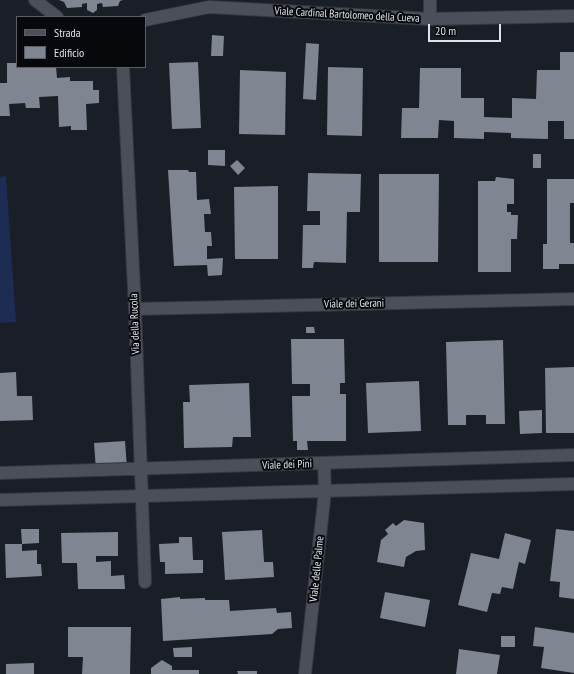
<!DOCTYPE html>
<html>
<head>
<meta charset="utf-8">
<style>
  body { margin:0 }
  #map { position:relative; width:574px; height:674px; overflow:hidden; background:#1a1e27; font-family:"PT Sans Narrow",sans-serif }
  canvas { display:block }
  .legend { position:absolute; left:16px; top:16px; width:130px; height:52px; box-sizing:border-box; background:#06080c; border:1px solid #5d5f64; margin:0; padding:5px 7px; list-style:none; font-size:12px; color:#dfe2e8 }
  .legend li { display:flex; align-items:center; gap:8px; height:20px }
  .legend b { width:20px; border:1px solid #5d5f64 }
  .scale { position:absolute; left:428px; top:24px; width:73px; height:18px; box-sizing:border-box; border:2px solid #dfe2e8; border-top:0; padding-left:5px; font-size:12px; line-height:14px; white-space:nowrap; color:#dfe2e8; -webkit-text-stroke:3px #06080c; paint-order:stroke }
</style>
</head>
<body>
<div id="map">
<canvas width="574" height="674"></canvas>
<ul class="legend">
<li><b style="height:5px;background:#4a4f5a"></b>Strada</li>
<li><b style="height:11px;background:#7f8591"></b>Edificio</li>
</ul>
<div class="scale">20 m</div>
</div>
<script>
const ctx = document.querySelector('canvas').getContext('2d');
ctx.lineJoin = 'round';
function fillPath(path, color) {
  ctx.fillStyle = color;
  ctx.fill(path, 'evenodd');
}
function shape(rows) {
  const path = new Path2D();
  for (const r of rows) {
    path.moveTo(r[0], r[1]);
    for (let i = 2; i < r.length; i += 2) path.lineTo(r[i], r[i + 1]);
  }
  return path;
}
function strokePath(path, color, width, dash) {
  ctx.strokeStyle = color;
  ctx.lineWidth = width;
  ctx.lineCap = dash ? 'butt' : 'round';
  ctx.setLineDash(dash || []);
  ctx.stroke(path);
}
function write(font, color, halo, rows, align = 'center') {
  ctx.font = font + ' "PT Sans Narrow",sans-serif';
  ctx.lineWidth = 4;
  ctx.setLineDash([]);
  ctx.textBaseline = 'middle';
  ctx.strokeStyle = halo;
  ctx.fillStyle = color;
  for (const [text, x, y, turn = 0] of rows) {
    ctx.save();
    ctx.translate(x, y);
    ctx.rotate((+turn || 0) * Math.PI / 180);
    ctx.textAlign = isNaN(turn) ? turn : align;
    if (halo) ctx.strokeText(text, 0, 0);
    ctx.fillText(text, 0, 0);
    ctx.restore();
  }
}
const green = shape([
  [6,176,16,322,0,323,0,177]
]);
const building = shape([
  [59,0,123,0,120,1,118,6,103,7,102,3,97,4,97,10,93,13,87,10,87,3,82,4,82,7,67,8,64,2],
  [212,35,224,36,223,56,211,56],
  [306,43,319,44,316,100,303,99],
  [560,52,574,52,574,139,564,139,564,121,548,121,548,139,511,138,511,133,484,132,484,139,454,138,454,121,439,120,438,138,401,138,402,108,419,108,420,68,461,68,461,98,484,98,484,117,512,118,512,98,536,99,537,70,560,70],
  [198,62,201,128,172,129,169,63],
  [7,63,17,63,17,67,56,67,57,78,70,77,70,81,93,81,93,90,99,90,99,103,86,104,87,130,71,130,71,126,59,127,58,96,39,97,40,108,26,108,25,103,9,104,10,116,0,116,0,83,7,83],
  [328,67,363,68,362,136,327,135],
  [240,70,286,72,285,135,239,134],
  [208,150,225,150,225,166,208,165],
  [533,154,541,154,541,168,533,168],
  [237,160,245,168,238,175,230,166],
  [168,170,188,170,189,172,196,172,197,200,209,199,211,214,204,214,205,232,211,232,212,246,207,246,207,259,223,258,222,275,208,276,207,265,174,266],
  [308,173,361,174,360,212,347,212,346,263,314,262,313,268,302,268,303,225,320,225,320,211,307,211],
  [379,174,439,174,438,262,379,262],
  [496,177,514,179,514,204,507,204,507,212,511,212,511,215,518,215,517,239,511,239,511,272,478,272,478,181,495,181],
  [547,179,574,179,574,203,570,203,570,243,574,243,574,264,559,264,559,269,543,269,543,244,547,244],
  [278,186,278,259,235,259,234,187],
  [306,327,314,327,315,333,306,333],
  [291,339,344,339,345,383,340,383,340,394,346,394,346,441,307,441,308,450,297,450,297,441,293,441,292,396,310,396,310,384,292,384],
  [503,340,505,424,486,424,486,415,466,415,466,425,448,425,446,342],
  [574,367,574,433,546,433,545,368],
  [16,372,17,396,32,396,33,420,0,421,0,373],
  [419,381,421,431,368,433,366,383],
  [249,383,251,437,233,437,232,447,184,448,183,402,190,402,189,385],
  [542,410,542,433,520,434,519,411],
  [125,441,127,468,96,470,94,443],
  [404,520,424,523,425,550,416,551,406,557,404,567,377,562,381,540,388,534,385,530,393,523,396,526],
  [21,529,39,529,39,543,22,544],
  [556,529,574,531,574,599,559,597,560,582,550,581],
  [262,530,264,562,273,562,274,577,225,580,222,532],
  [118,532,118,556,96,556,96,562,111,561,111,576,124,575,125,589,78,589,77,563,62,563,61,533],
  [505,533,531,540,525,564,519,562,513,589,502,587,500,594,492,593,487,612,458,605,471,553,499,559],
  [179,537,192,537,193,560,203,560,203,573,165,574,165,562,160,562,159,544,179,543],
  [5,544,22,544,22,551,37,550,37,564,41,564,42,576,6,578],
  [385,592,430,600,425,627,380,618],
  [180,597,180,599,205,598,205,600,229,600,230,611,276,608,277,613,291,612,292,628,278,629,272,634,163,641,161,599],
  [68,627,131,627,130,674,82,674,83,657,68,657],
  [535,627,574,633,574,673,541,668,544,647,533,646],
  [501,636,515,636,515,647,501,647],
  [192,647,192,657,174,657,173,648],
  [459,649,500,655,497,674,456,674],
  [162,660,172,666,172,670,199,670,199,674,151,674,151,668],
  [34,663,34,674,6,674,6,664],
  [237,671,257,671,257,674,238,674]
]);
const minor = shape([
  [35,0,57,17],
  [430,19,430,0],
  [145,20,209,7,430,19,574,16],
  [123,67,135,309,145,582],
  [135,309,574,299],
  [0,473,574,455],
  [0,500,574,484],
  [305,674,325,491,324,464]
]);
const streetNames = [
  ["Viale Cardinal Bartolomeo della Cueva",347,15,3],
  ["Viale dei Gerani",354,304,-1],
  ["Via della Rucola",135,324,-92],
  ["Viale dei Pini",287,465,-2],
  ["Viale delle Palme",317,569,-84]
];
fillPath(green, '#1d2c52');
fillPath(building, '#7f8591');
strokePath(minor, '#353840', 14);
strokePath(minor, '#4a4f5a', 12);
write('11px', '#dfe2e8', '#06080c', streetNames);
</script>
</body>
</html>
